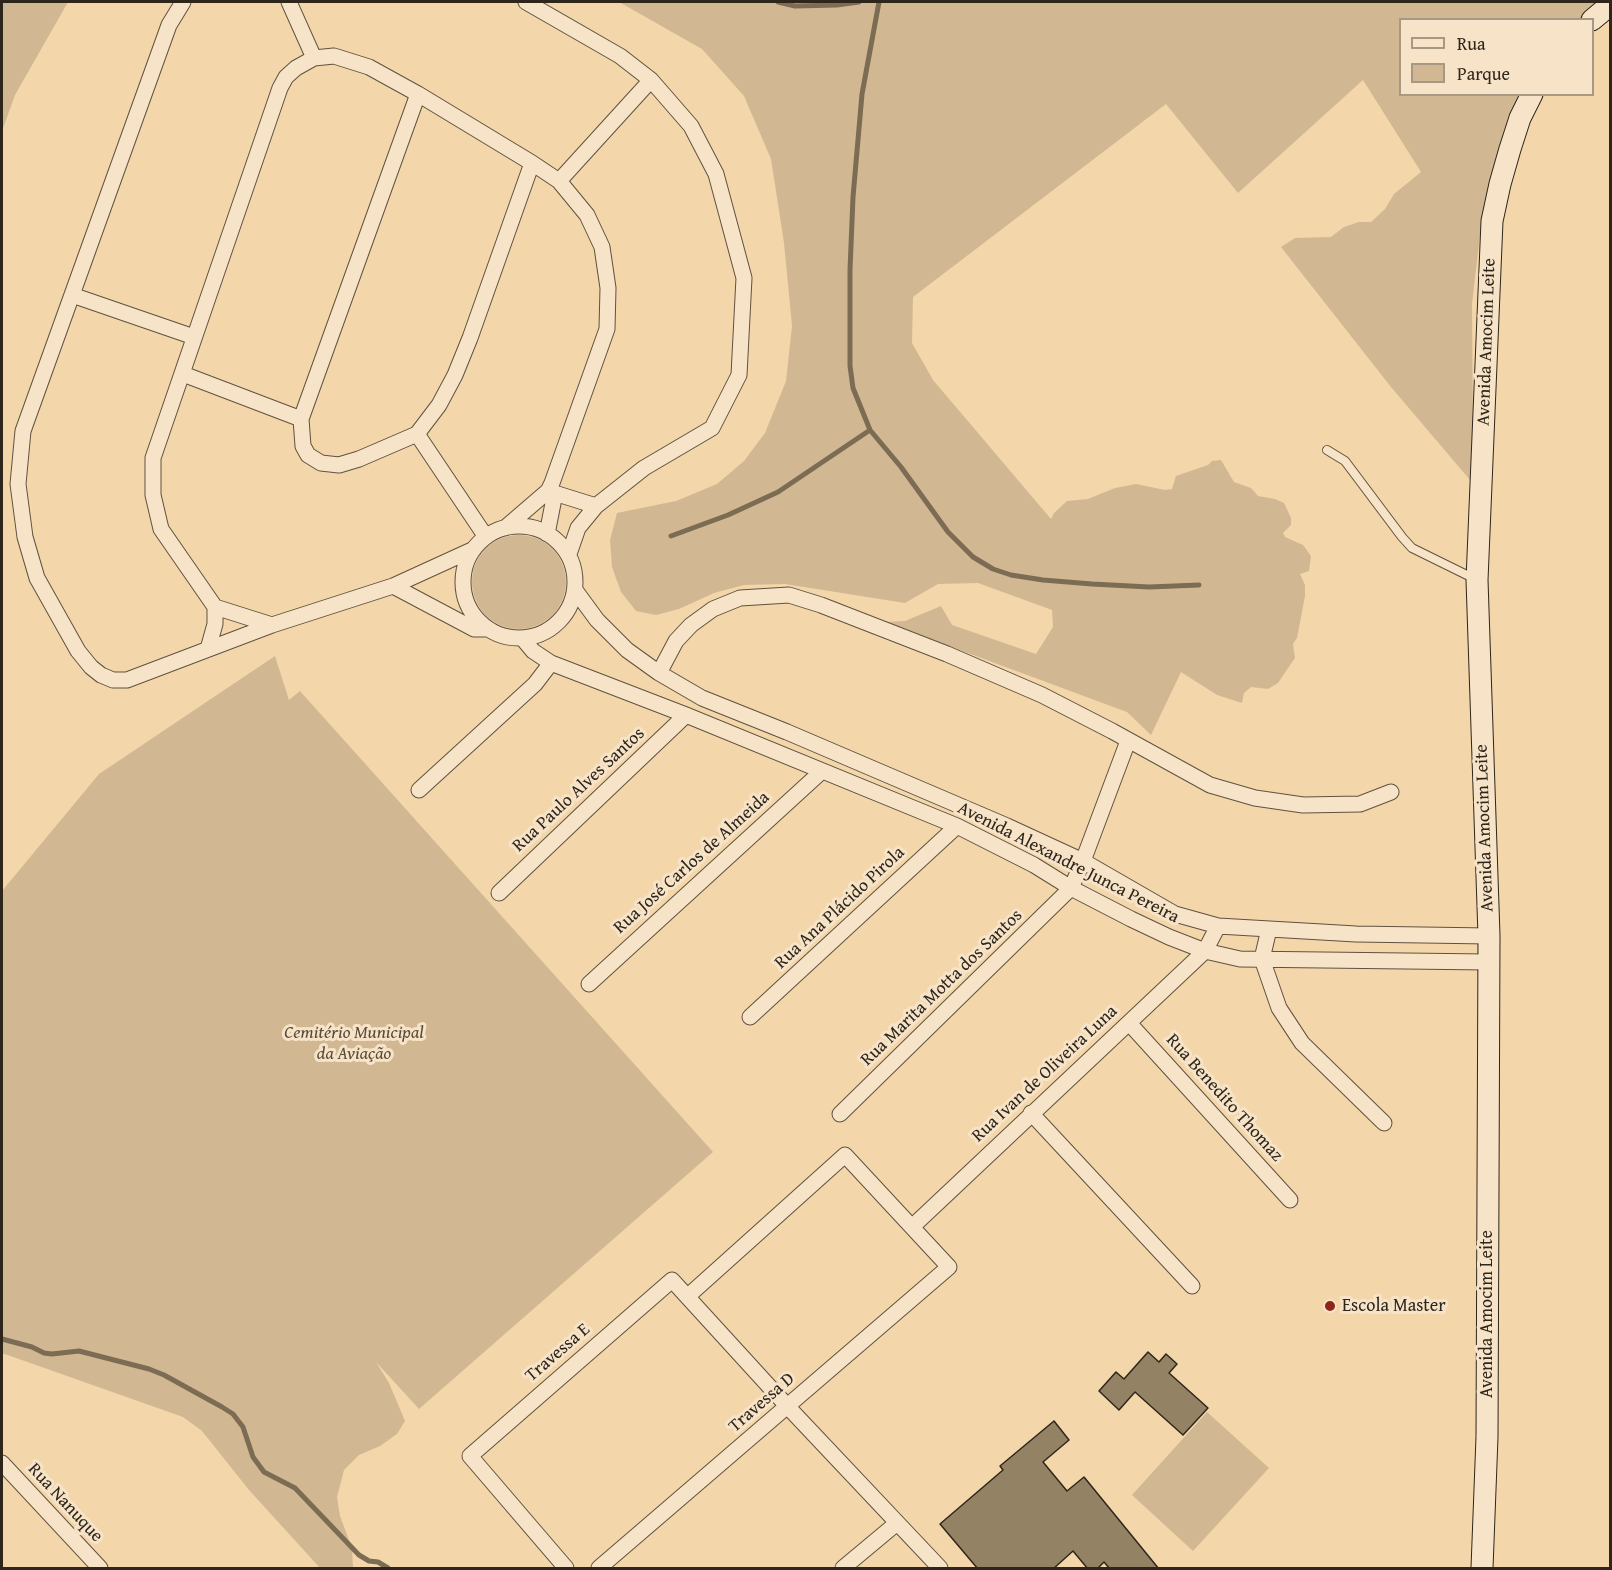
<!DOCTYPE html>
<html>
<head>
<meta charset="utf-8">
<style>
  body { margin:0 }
  #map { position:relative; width:1612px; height:1570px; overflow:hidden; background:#f3d6aa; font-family:"Gentium Book Plus",serif }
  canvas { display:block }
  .frame { position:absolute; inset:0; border:3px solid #2e261b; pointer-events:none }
  .legend { position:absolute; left:1399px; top:18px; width:195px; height:78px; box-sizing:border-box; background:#f7e4c8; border:2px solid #a79883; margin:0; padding:8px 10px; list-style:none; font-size:18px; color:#2e261b }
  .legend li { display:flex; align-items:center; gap:12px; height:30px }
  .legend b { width:30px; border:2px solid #a79883 }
</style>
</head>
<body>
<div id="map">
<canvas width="1612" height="1570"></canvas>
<div class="frame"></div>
<ul class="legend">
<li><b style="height:8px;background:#f7e4c8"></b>Rua</li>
<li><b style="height:16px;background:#d2b892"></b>Parque</li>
</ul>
</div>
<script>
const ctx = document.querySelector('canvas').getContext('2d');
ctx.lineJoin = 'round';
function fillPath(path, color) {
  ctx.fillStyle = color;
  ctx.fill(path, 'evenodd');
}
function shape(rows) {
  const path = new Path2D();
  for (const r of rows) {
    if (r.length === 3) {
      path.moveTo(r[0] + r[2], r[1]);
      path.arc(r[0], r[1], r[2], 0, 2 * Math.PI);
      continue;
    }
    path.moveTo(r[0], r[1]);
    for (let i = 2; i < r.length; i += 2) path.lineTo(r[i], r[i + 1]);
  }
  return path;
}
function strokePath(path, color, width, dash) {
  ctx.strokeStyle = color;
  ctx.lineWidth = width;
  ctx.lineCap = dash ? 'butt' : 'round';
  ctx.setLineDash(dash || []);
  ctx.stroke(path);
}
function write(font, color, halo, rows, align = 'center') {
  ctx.font = font + ' "Gentium Book Plus",serif';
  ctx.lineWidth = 6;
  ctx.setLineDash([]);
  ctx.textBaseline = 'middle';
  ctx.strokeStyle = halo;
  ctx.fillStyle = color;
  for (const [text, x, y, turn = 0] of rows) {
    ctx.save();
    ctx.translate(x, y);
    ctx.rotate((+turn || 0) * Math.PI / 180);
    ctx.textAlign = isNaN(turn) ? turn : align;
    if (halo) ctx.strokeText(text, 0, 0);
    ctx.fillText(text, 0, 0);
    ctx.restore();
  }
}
const green = shape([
  [2,2,68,2,15,95,2,131],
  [619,2,1606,2,1585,19,1400,20,1400,94,1523,95,1504,136,1493,169,1482,218,1472,304,1473,432,1470,480,1391,387,1281,247,1295,238,1331,237,1344,227,1359,222,1371,222,1385,209,1394,194,1421,172,1363,80,1238,193,1166,104,913,297,912,343,933,380,1051,519,1054,513,1067,501,1088,499,1115,488,1136,484,1165,490,1172,489,1176,476,1208,465,1212,461,1221,460,1234,482,1251,488,1258,496,1275,499,1284,503,1291,518,1291,525,1283,533,1285,537,1303,545,1311,556,1309,571,1300,574,1305,585,1305,596,1297,638,1293,644,1295,658,1278,683,1268,689,1251,687,1244,693,1242,703,1217,695,1181,672,1151,735,1127,712,884,622,905,621,941,606,952,625,1036,654,1053,627,1052,610,978,583,938,584,905,603,785,584,744,585,714,593,679,609,656,615,636,611,621,592,612,567,610,540,617,513,676,501,717,484,744,461,765,433,786,381,792,326,784,243,771,159,744,96,702,49],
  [519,582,47],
  [275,656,289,700,300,691,713,1152,419,1409,376,1362,389,1383,405,1421,397,1434,380,1446,359,1455,344,1470,337,1497,340,1516,352,1548,353,1568,320,1568,249,1490,202,1431,183,1417,2,1353,2,891,99,774],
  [1207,1412,1269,1468,1193,1551,1132,1495]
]);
const stream = shape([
  [778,2,795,6,837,5,859,2],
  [879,2,862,94,853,197,850,270,850,366,853,388,870,430,901,467,948,532,973,557,993,569,1011,575,1043,580,1092,584,1149,587,1199,585],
  [671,536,728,515,778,492,870,430],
  [2,1339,32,1347,44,1353,52,1354,79,1351,149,1369,164,1375,222,1407,233,1414,243,1427,253,1457,264,1472,295,1488,359,1555,369,1561,378,1562,388,1568]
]);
const building = shape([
  [1148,1352,1159,1362,1166,1354,1177,1364,1169,1373,1208,1408,1183,1435,1135,1392,1119,1410,1099,1391,1116,1372,1124,1379,1148,1352],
  [1054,1421,1069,1440,1043,1462,1067,1491,1084,1477,1159,1569,1110,1569,1104,1562,1097,1569,1088,1569,1073,1551,1053,1569,978,1569,940,1524,1003,1470,1000,1466,1054,1421]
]);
const lane = shape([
  [1327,450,1345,461,1402,537,1412,548,1473,578]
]);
const street = shape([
  [183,2,169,25,23,431,18,484,25,537,37,578,78,651,91,667,101,675,113,680,127,680,272,625,393,586,474,549],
  [289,2,314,58],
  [526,2,620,56,651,80,691,126,716,174,744,278,739,375,712,428,644,468,596,506,578,528,569,554],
  [418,94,301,419,303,446,308,455,321,463,339,465,359,459,417,434,439,405,455,375,470,338,532,163],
  [559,181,651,80],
  [72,295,194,337],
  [183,374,301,419],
  [417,434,486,537],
  [548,491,596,506],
  [519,582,56],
  [547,534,555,493],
  [393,586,474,629,486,629],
  [575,590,597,620,627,650,659,673,702,698,787,732,1007,826,1083,861,1175,914,1218,926,1356,934,1489,936],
  [215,607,272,625],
  [523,639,533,651,551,663,686,715,957,826,1034,865,1071,888,1131,919,1169,937,1205,951,1240,959,1488,962],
  [208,649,215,624,215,607,161,529,153,495,153,458,280,88,286,77,296,68,314,58,334,56,369,67,418,94,532,163,559,181,587,215,602,247,608,288,607,329,552,483,548,491,505,528],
  [659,673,676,641,691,625,713,609,740,598,789,595,821,605,947,654,1042,695,1112,731,1210,785,1255,798,1303,805,1360,804,1391,792],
  [419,790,535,684,551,663],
  [499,893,686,715],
  [1269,929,1262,959,1279,1008,1302,1043,1384,1123],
  [589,984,821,772],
  [750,1017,957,826],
  [1129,1023,1290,1200],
  [1031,1113,1192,1286],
  [840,1114,1071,888,1083,861,1128,741],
  [913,1226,1205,951,1218,926],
  [2,1463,100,1568],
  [566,1568,470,1456,672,1280,788,1407,940,1568],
  [599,1568,949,1267,845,1155,688,1296],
  [843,1568,897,1523]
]);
const secondary = shape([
  [1592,20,1610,5],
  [1482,1568,1487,1437,1489,936,1477,580,1492,221,1500,184,1510,149,1520,118,1532,94]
]);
const markers = [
  [1330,1306,6,"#8f2418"]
];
const streetNames = [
  ["Avenida Amocim Leite",1487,342,-88],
  ["Rua Paulo Alves Santos",579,790,-43],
  ["Avenida Amocim Leite",1485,828,-92],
  ["Rua José Carlos de Almeida",692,863,-42],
  ["Avenida Alexandre Junca Pereira",1068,863,27],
  ["Rua Ana Plácido Pirola",840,908,-43],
  ["Rua Marita Motta dos Santos",942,988,-44],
  ["Rua Ivan de Oliveira Luna",1045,1074,-43],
  ["Rua Benedito Thomaz",1224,1098,48],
  ["Avenida Amocim Leite",1487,1314,-90],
  ["Travessa E",558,1353,-41],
  ["Travessa D",762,1403,-41],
  ["Rua Nanuque",65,1503,47]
];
const parkNames = [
  ["Cemitério Municipal",354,1033],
  ["da Aviação",354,1054]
];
const poiNames = [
  ["Escola Master",1342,1306]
];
fillPath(green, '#d2b892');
strokePath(stream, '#7c6c53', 5);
fillPath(building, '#948265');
strokePath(building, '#2e261b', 1.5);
strokePath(lane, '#5f523f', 10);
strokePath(street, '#5f523f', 17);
strokePath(secondary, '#2e261b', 23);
strokePath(lane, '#f7e4c8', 8);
strokePath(street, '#f7e4c8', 15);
strokePath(secondary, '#f7e4c8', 21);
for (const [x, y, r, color] of markers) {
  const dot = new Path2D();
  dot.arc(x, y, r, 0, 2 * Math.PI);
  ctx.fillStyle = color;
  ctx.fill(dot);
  strokePath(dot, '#f7e4c8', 2);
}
write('18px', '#2e261b', '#f7e4c8', streetNames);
write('italic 18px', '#574a39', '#f7e4c8', parkNames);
write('18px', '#2e261b', '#f7e4c8', poiNames, 'left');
</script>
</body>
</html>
